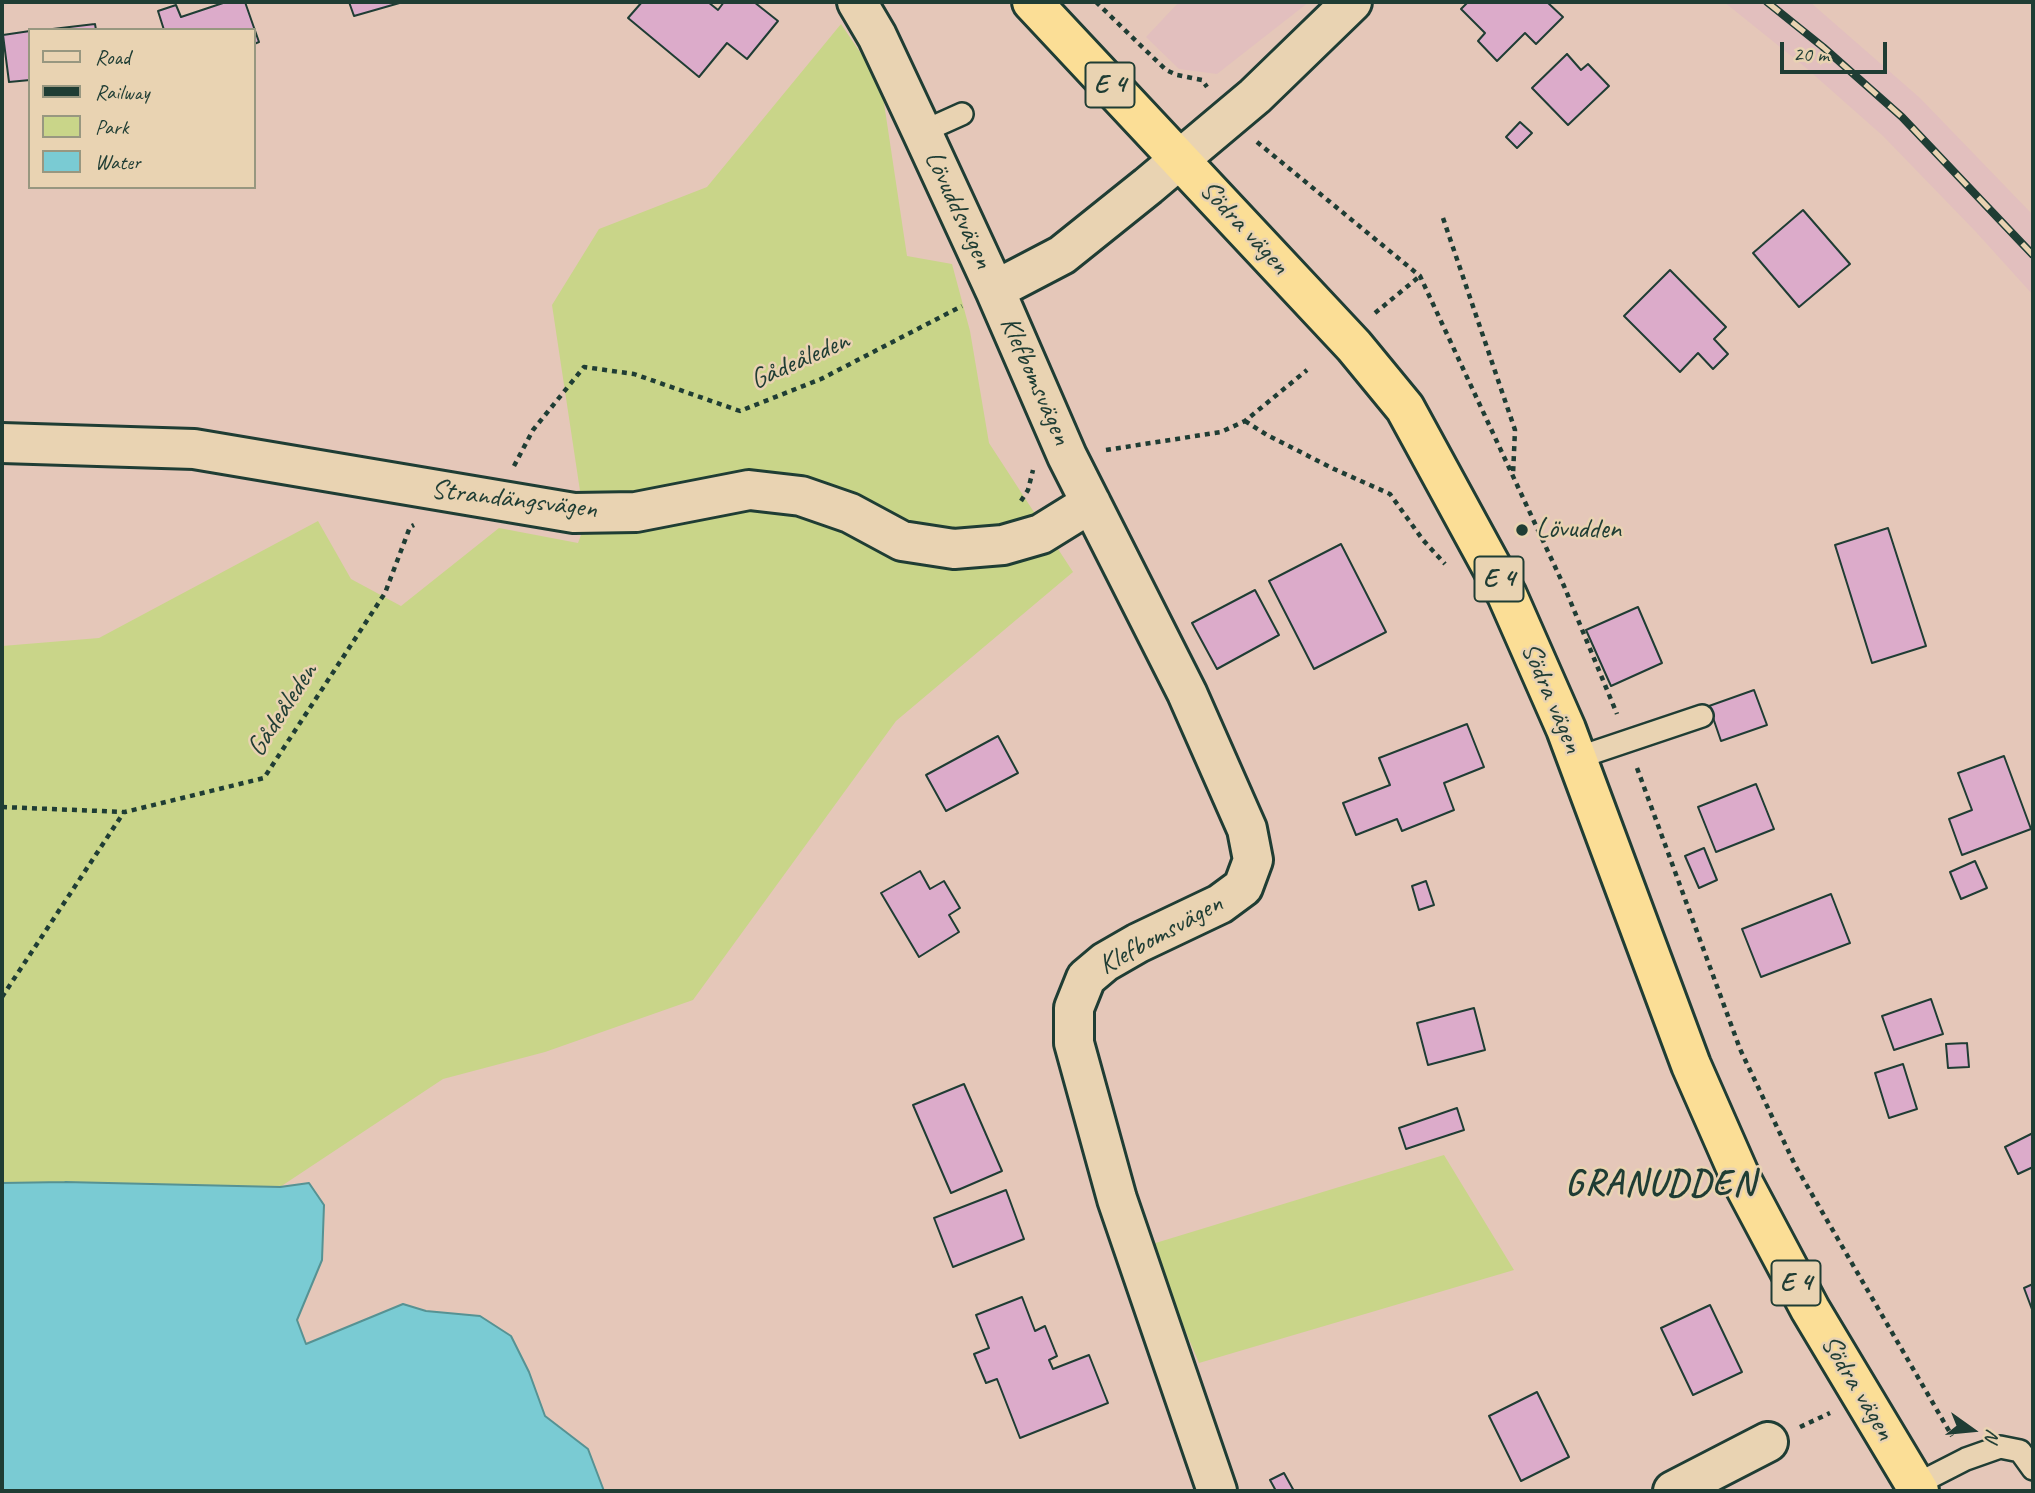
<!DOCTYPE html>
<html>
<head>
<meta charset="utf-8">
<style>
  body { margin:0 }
  #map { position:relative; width:2035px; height:1493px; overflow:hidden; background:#e5c7b9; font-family:Caveat,sans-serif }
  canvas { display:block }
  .frame { position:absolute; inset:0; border:4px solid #1f3d34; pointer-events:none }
  .legend { position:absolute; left:28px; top:28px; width:228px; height:161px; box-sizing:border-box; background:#e9d3b2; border:2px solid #989780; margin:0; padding:9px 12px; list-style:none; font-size:21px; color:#1f3d34 }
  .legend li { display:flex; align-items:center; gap:14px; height:35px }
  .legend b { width:35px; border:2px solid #989780 }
  .north { position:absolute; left:1937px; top:1395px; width:70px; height:70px; -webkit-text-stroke:5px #e9d3b2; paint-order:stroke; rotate:105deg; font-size:19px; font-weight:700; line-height:28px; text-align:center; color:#1f3d34 }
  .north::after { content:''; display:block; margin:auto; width:24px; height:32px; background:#1f3d34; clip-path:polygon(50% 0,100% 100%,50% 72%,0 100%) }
  .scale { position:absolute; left:1780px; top:42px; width:107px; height:32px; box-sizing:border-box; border:4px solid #1f3d34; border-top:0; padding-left:9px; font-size:21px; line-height:24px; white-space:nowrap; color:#1f3d34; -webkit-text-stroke:5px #e9d3b2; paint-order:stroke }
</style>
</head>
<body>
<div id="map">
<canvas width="2035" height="1493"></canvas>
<div class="frame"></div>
<ul class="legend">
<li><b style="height:9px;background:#e9d3b2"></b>Road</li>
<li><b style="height:9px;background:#1f3d34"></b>Railway</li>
<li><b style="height:19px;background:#c9d589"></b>Park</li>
<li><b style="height:19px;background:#7acbd3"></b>Water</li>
</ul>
<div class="north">N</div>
<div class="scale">20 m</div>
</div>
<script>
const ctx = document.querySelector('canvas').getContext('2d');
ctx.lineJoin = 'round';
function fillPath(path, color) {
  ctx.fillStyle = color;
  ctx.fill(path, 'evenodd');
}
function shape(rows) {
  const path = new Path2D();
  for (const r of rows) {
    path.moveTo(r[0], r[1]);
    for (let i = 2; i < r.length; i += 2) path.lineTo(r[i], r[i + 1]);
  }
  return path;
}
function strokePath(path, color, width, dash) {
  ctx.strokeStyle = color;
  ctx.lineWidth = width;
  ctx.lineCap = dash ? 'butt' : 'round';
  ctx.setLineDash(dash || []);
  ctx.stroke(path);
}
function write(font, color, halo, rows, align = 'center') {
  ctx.font = font + ' Caveat,sans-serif';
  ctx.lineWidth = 5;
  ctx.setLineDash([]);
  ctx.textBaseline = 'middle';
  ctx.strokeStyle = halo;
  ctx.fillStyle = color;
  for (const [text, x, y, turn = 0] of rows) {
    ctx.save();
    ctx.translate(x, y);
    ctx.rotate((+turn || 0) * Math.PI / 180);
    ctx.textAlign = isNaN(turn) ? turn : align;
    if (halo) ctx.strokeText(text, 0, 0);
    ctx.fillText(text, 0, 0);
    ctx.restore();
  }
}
const built = shape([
  [1179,2,1309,2,1217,74,1179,69,1146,37],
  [1724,2,1810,2,1920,98,2033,215,2033,295,1976,232,1883,136,1805,67]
]);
const green = shape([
  [841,24,881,83,907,256,952,264,970,331,989,443,1073,572,896,721,693,1000,545,1052,443,1079,280,1187,65,1182,2,1183,2,646,99,638,318,521,351,579,401,606,499,528,578,543,585,524,552,305,599,229,707,187],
  [1444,1155,1514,1270,1199,1363,1149,1245]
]);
const water = shape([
  [65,1182,280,1187,309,1183,324,1205,322,1260,297,1320,306,1344,403,1304,426,1311,480,1316,511,1336,529,1372,545,1416,588,1449,604,1491,2,1491,2,1183,65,1182]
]);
const building = shape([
  [226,2,245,2,259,42,254,44,254,30,164,30,158,11,176,5,181,17,226,2],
  [349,2,403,2,354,16,349,2],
  [642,2,708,2,718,10,724,2,754,2,778,21,747,59,727,43,699,77,628,18,642,2],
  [1468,2,1547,2,1563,17,1536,44,1525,33,1497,61,1478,41,1485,33,1461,9,1468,2],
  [95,24,96,30,44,30,95,24],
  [30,31,30,80,9,82,3,35,30,31],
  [1567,54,1581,70,1588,64,1609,86,1568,125,1532,88,1567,54],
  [1520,122,1532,133,1517,148,1506,137,1520,122],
  [1803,210,1850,264,1799,307,1753,253,1803,210],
  [1670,270,1726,327,1714,339,1728,354,1713,369,1698,353,1680,372,1624,316,1670,270],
  [1888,528,1926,646,1872,663,1835,545,1888,528],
  [1341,544,1386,632,1314,669,1269,581,1341,544],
  [1255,590,1279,635,1217,669,1192,623,1255,590],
  [1638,607,1662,663,1611,686,1586,630,1638,607],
  [1754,690,1767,725,1721,741,1709,706,1754,690],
  [1467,724,1484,767,1444,783,1454,810,1402,831,1397,819,1356,835,1343,803,1390,785,1379,758,1467,724],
  [998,736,1018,773,946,811,926,775,998,736],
  [2004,756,2031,829,1962,855,1949,819,1972,810,1958,773,2004,756],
  [1756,784,1774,829,1716,852,1698,807,1756,784],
  [1704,848,1717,880,1699,888,1685,856,1704,848],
  [1975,861,1987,888,1961,899,1950,872,1975,861],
  [920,871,930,889,944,881,960,908,949,915,959,932,919,957,881,893,920,871],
  [1426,881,1434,905,1419,910,1412,886,1426,881],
  [1831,894,1850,943,1761,977,1742,929,1831,894],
  [1931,999,1943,1034,1894,1050,1882,1016,1931,999],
  [1474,1008,1485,1050,1428,1065,1417,1023,1474,1008],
  [1967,1043,1969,1067,1948,1068,1946,1044,1967,1043],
  [1903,1064,1917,1109,1889,1118,1875,1073,1903,1064],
  [964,1084,1002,1171,951,1193,913,1105,964,1084],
  [1457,1108,1464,1130,1406,1149,1399,1128,1457,1108],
  [2033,1133,2033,1167,2018,1174,2005,1147,2033,1133],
  [1006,1190,1024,1239,953,1267,934,1218,1006,1190],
  [2033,1284,2033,1312,2024,1288,2033,1284],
  [1022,1297,1035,1331,1045,1326,1057,1356,1049,1360,1053,1369,1089,1355,1108,1403,1020,1438,997,1379,986,1383,974,1354,989,1348,976,1315,1022,1297],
  [1710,1305,1742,1372,1693,1395,1661,1328,1710,1305],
  [1537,1392,1569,1457,1521,1481,1489,1416,1537,1392],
  [1284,1473,1294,1491,1276,1491,1270,1480,1284,1473]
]);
const path = shape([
  [1096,2,1166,70,1177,75,1202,80,1207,87],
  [1257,142,1420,276,1564,586,1617,714],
  [1443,218,1515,430,1513,475],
  [1375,313,1420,276],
  [1245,421,1267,435,1334,469,1390,494,1423,540,1445,564],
  [1106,450,1221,432,1245,421,1307,370],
  [514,466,533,430,584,367,634,374,740,411,821,379,962,306],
  [1021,501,1028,490,1033,470],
  [1637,768,1740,1049,1795,1165,1952,1436],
  [2,807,125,812,264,778,385,593,410,527,414,525],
  [2,997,124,812],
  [1800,1427,1830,1413]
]);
const service = shape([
  [922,132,962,114],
  [1577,758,1702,716],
  [1915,1485,1966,1459,2000,1447,2020,1451,2033,1469]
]);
const minor = shape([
  [857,2,877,36,922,132,995,290,1067,456,1187,693,1247,829,1253,860,1243,887,1220,904,1138,943,1105,962,1086,978,1074,1008,1074,1043,1117,1199,1217,1491],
  [995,290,1062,255,1148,186,1255,96,1352,2],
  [2,443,194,449,574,513,636,512,749,490,801,496,850,513,902,541,954,549,1003,545,1041,534,1091,503],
  [1673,1491,1768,1442]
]);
const trunk = shape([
  [1032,2,1354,346,1405,408,1507,595,1566,729,1691,1065,1742,1181,1810,1309,1919,1491]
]);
const rail = shape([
  [1767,2,1823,47,1902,117,2033,255]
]);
const markers = [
  [1522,530,7,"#1f3d34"]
];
const shields = [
  [1110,85,49],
  [1499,579,49],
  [1796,1283,49]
];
const shieldNames = [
  ["E 4",1110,85],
  ["E 4",1499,579],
  ["E 4",1796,1283]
];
const streetNames = [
  ["Lövuddsvägen",958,210,65],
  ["Södra vägen",1244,228,47],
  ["Gådeåleden",800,361,-24],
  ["Klefbomsvägen",1035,381,66],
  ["Strandängsvägen",514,500,7],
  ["Södra vägen",1551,698,67],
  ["Gådeåleden",283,710,-57],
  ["Klefbomsvägen",1161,935,-29],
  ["Södra vägen",1857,1388,59]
];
const poiNames = [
  ["Lövudden",1536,530]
];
const districtNames = [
  ["GRANUDDEN",1661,1185]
];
fillPath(built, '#e2bfbe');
fillPath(green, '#c9d589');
fillPath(water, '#7acbd3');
strokePath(water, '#569293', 2);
fillPath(building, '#dcabca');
strokePath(building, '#1f3d34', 2);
strokePath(service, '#1f3d34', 26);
strokePath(minor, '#1f3d34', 44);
strokePath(trunk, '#1f3d34', 44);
strokePath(path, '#1f3d34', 4.5, [5, 5]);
strokePath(service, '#e9d3b2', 21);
strokePath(minor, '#e9d3b2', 38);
strokePath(trunk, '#fbde96', 38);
strokePath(rail, '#1f3d34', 8);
strokePath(rail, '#e9d3b2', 5, [16]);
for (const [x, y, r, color] of markers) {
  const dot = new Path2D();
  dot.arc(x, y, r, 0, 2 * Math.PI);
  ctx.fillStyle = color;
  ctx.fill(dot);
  strokePath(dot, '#e9d3b2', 2.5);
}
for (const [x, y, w] of shields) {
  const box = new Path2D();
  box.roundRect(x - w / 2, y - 22.5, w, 45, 5);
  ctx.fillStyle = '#e9d3b2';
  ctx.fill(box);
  strokePath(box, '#1f3d34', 2);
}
write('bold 26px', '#1f3d34', null, shieldNames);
write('28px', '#1f3d34', '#e9d3b2', streetNames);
write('28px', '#1f3d34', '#e9d3b2', poiNames, 'left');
ctx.letterSpacing = '2px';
write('bold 35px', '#1f3d34', '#e9d3b2', districtNames);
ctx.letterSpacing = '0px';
</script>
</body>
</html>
